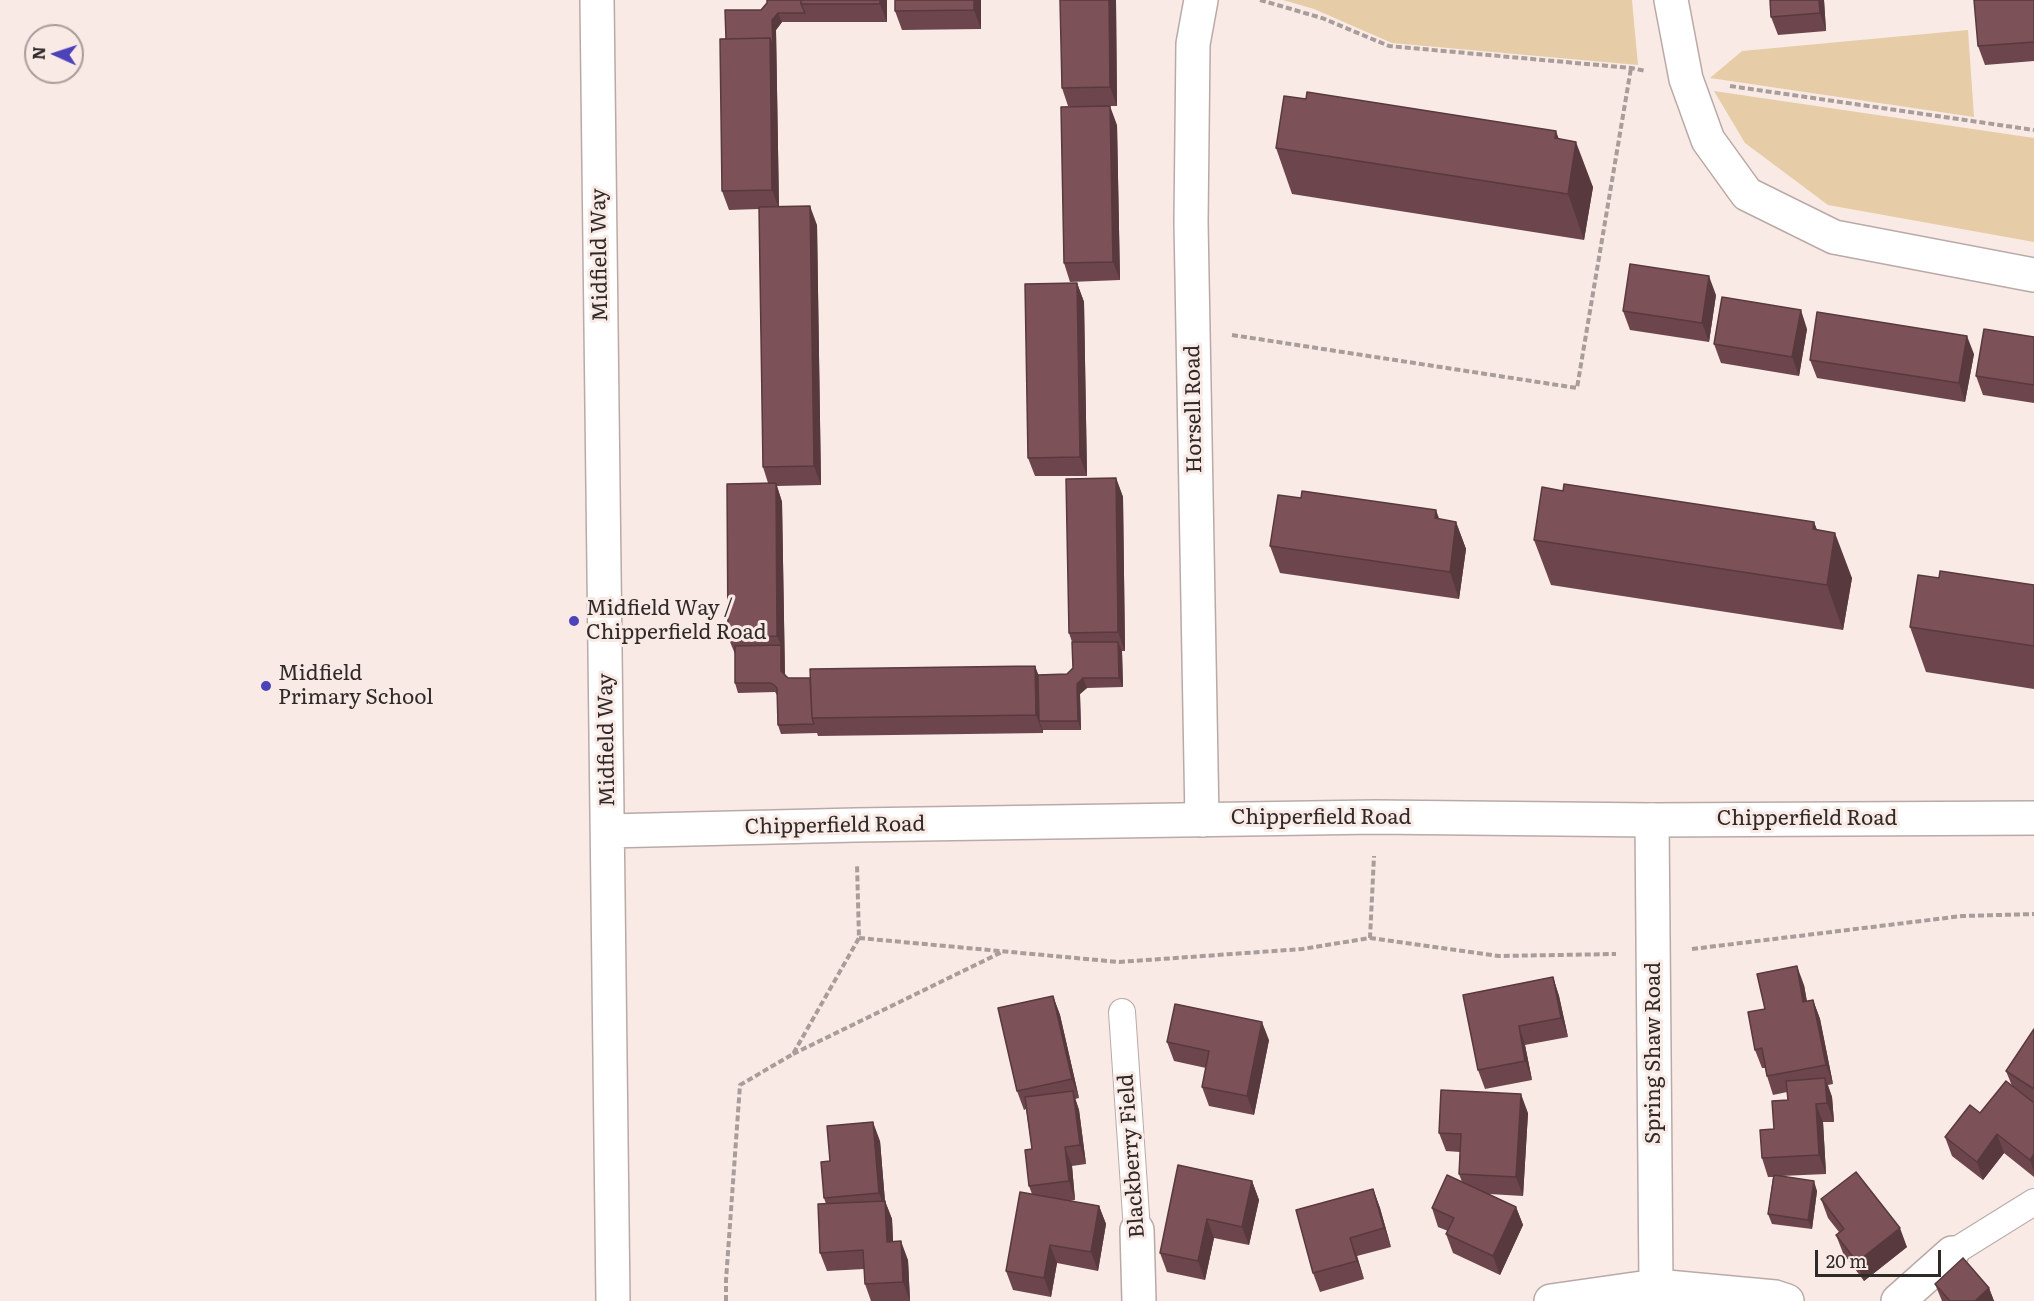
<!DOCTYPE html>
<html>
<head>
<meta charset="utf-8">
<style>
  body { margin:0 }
  #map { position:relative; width:2034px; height:1301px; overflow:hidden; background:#f9eae6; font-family:Literata,serif }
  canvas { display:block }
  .north { position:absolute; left:24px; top:24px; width:60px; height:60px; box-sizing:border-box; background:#f9eae6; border:2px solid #a89d9a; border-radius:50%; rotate:273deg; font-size:16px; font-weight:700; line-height:24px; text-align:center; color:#2f2928 }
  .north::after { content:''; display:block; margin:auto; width:21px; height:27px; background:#4c42b9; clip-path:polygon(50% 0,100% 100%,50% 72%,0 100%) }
  .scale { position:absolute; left:1815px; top:1250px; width:126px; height:27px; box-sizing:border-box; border:3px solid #2f2928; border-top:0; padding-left:8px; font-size:18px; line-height:21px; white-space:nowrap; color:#2f2928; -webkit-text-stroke:4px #f9eae6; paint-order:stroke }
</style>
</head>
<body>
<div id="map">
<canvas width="2034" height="1301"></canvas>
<div class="north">N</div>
<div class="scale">20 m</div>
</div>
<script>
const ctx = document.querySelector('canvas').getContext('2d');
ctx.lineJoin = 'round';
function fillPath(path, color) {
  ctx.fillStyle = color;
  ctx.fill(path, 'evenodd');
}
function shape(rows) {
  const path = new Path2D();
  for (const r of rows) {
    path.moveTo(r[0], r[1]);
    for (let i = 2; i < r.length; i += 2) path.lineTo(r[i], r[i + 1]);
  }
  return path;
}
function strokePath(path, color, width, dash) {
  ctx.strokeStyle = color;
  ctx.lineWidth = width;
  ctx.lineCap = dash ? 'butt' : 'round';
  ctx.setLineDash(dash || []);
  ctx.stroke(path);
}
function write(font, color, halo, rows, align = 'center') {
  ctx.font = font + ' Literata,serif';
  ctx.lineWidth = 6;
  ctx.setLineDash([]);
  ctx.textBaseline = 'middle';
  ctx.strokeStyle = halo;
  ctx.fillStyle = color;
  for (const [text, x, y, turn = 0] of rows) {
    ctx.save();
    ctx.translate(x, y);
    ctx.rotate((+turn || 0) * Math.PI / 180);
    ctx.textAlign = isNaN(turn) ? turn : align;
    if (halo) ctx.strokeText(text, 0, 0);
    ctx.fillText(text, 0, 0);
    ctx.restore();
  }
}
const green = shape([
  [1283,0,1632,0,1638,65,1392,43,1314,9],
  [1968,30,1974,117,1710,78,1742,51],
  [1714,91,2034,138,2034,242,1828,205,1745,143]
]);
const path = shape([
  [1260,0,1322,18,1389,46,1631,68,1646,71],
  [1730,86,2034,130],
  [1232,335,1577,388,1631,68],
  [859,938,1119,962,1302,949,1370,938,1374,856],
  [1370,938,1499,956,1616,954],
  [1692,949,1962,916,2034,914],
  [793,1054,1002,952],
  [726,1301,726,1280,740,1085,793,1054,859,938,857,864]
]);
const service = shape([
  [1122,1012,1137,1230],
  [1952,1253,2034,1202]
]);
const minor = shape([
  [1201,0,1193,44,1191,222,1202,820],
  [1671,0,1686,79,1708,140,1747,194,1834,237,2034,275],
  [1652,820,1656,1286],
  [1137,1230,1139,1301],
  [1551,1301,1656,1286,1775,1297,1787,1301],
  [1898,1301,1952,1253]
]);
const tertiary = shape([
  [597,0,613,1301],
  [608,831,856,825,1375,817,1652,820,2034,818]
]);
const wall = shape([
  [887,0,887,22,782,22,776,30,779,206,817,225,821,485,777,486,782,502,785,675,788,678,810,678,1035,666,1038,675,1067,674,1073,668,1072,642,1069,633,1116,478,1123,497,1125,651,1122,651,1123,687,1087,688,1080,694,1081,730,1043,730,1043,733,818,736,817,733,781,734,778,725,777,695,775,692,738,693,735,683,735,654,728,637,768,483,763,467,759,209,729,210,722,191,726,39,761,10,767,3],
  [981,0,981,29,902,30,895,11],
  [1770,0,1824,0,1826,31,1778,35,1771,17],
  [2034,0,2034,61,1985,65,1978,46],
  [1116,1,1117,106,1068,106,1062,88],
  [1117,125,1120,280,1070,282,1064,263],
  [1558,139,1593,187,1584,240,1292,194,1276,148],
  [1077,283,1084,302,1087,476,1035,476,1028,458],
  [1716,295,1709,342,1630,330,1623,311],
  [1807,329,1799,376,1721,363,1714,344],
  [2034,337,2034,403,1983,395,1976,376],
  [1974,354,1965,402,1817,378,1810,360],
  [1563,491,1814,522,1817,530,1852,578,1843,630,1551,585,1534,540],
  [1439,519,1456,522,1466,549,1459,599,1280,573,1270,546],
  [1939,578,2034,585,2034,689,1926,672,1910,627],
  [1553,977,1559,996,1568,1037,1525,1045,1532,1080,1485,1089,1478,1070],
  [1804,985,1807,1001,1813,1000,1820,1019,1833,1084,1828,1085,1832,1097,1834,1122,1823,1122,1826,1174,1781,1176,1817,1191,1812,1229,1772,1224,1768,1214,1773,1177,1768,1177,1762,1158,1774,1129,1788,1100,1787,1092,1773,1095,1767,1076,1765,1068,1762,1068,1755,1050,1765,1009],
  [1053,996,1060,1015,1079,1098,1075,1099,1079,1110,1086,1164,1072,1166,1075,1200,1069,1201,1099,1206,1106,1224,1098,1271,1057,1263,1051,1297,1013,1290,1006,1271,1032,1194,1029,1186,1032,1149,1026,1109,1024,1110,1017,1091],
  [2034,1029,2034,1177,2004,1153,1983,1180,1952,1156,1945,1137,1980,1113,2012,1086,2006,1071],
  [1269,1040,1254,1115,1209,1106,1202,1087,1206,1068,1174,1061,1167,1042],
  [1528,1113,1523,1196,1489,1194,1516,1207,1523,1225,1500,1275,1453,1253,1446,1234,1448,1231,1438,1227,1432,1208,1462,1182,1459,1174,1460,1152,1446,1151,1439,1133],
  [880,1141,885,1201,892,1219,893,1241,908,1260,910,1301,871,1301,865,1284,864,1269,827,1271,820,1253,826,1204,824,1198,830,1161],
  [1252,1181,1259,1200,1249,1245,1214,1238,1205,1280,1167,1272,1160,1253],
  [1373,1189,1380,1208,1391,1247,1357,1256,1364,1279,1320,1292,1313,1273],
  [1821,1199,1907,1247,1864,1281,1843,1253,1836,1235,1839,1232,1828,1218],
  [1935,1284,1989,1288,1994,1301,1942,1301]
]);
const shadedWall = shape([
  [880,0,887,0,887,22,880,4],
  [974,0,981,0,981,29,974,10],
  [1109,0,1116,0,1116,1,1117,106,1110,87],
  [1819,0,1824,0,1826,31,1820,13],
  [778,13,782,22,776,30,779,209,772,190,770,38,772,20],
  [1110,106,1117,125,1120,280,1113,262],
  [1556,131,1571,173,1576,142,1593,187,1584,240,1568,194,1555,138],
  [810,206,817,225,821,485,814,466],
  [1709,276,1716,295,1709,342,1702,323],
  [1077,283,1084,302,1087,476,1080,457],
  [1801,310,1807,329,1799,376,1792,357],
  [1967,336,1974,354,1965,402,1959,383],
  [1116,478,1123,497,1125,651,1118,632],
  [776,483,782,502,785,681,781,671,781,645,777,636],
  [1436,510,1446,537,1435,518],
  [1456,522,1466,549,1459,599,1450,572],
  [1814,522,1830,566,1835,533,1852,578,1843,630,1827,585,1813,529],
  [1118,642,1122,651,1123,687,1119,678],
  [1035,666,1042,684,1039,721,1043,730,1043,733,1036,715],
  [1083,678,1087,688,1080,694,1081,730,1078,721,1077,684],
  [1797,966,1804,985,1810,1021,1803,1002],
  [1553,977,1559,996,1568,1037,1561,1018],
  [1053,996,1060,1015,1079,1098,1072,1079],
  [1813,1000,1820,1019,1833,1084,1826,1065],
  [1262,1022,1269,1040,1254,1115,1247,1096],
  [1519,1026,1525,1045,1532,1080,1525,1061],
  [1825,1078,1832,1097,1834,1122,1827,1103],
  [1073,1091,1079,1110,1086,1164,1080,1145],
  [1521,1094,1528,1113,1523,1196,1516,1177],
  [1816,1104,1823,1122,1826,1174,1819,1155],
  [873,1122,880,1141,885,1202,885,1201,892,1219,894,1261,887,1242,886,1211,879,1193],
  [1997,1134,2004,1153,1983,1180,1977,1162],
  [1065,1147,1072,1166,1075,1200,1069,1181],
  [2034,1154,2034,1172,2030,1160],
  [1252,1181,1259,1200,1249,1245,1242,1227],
  [1814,1181,1817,1191,1812,1229,1808,1220],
  [1373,1189,1380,1208,1391,1247,1384,1228],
  [1099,1206,1106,1224,1098,1271,1091,1252],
  [1516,1207,1523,1225,1500,1275,1493,1256],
  [1207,1219,1214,1238,1205,1280,1198,1261],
  [1900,1228,1907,1247,1864,1281,1857,1262],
  [1350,1238,1357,1256,1364,1279,1357,1261],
  [901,1241,908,1260,910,1301,903,1282],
  [1050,1245,1057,1263,1051,1297,1044,1278],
  [1989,1288,1994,1301,1976,1301,1976,1300]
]);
const building = shape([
  [767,0,801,0,801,4,805,13,778,13,772,20,773,47,770,38,726,39,725,10,761,10,767,3,767,0],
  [801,0,880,0,880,4,801,4,801,0],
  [895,0,974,0,974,10,895,11,895,0],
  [1060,0,1109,0,1110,87,1062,88,1060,0],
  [1770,0,1819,0,1820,13,1771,17,1770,0],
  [1974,0,2034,0,2034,42,1978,46,1974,0],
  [770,38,772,190,722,191,720,39,770,38],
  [1307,92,1556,131,1555,138,1576,142,1568,194,1276,148,1284,96,1306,99,1307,92],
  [1110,106,1113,262,1064,263,1061,107,1110,106],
  [810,206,814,466,763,467,759,207,810,206],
  [1630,264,1709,276,1702,323,1623,311,1630,264],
  [1077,283,1080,457,1028,458,1025,284,1077,283],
  [1722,297,1801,310,1792,357,1714,344,1722,297],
  [1817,312,1967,336,1959,383,1810,360,1817,312],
  [1984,329,2034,337,2034,385,1976,376,1984,329],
  [1116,478,1118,632,1069,633,1066,479,1116,478],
  [776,483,777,636,728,637,727,484,776,483],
  [1564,484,1814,522,1813,529,1835,533,1827,585,1534,540,1542,487,1563,491,1564,484],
  [1302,491,1436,510,1435,518,1456,522,1450,572,1270,546,1278,495,1301,498,1302,491],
  [1940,571,2034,585,2034,646,1910,627,1918,575,1939,578,1940,571],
  [1072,642,1118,642,1119,678,1083,678,1077,684,1078,721,1039,721,1038,675,1067,674,1073,668,1072,642],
  [781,645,781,671,788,678,810,678,812,718,814,724,778,725,777,688,774,685,771,683,735,683,735,646,781,645],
  [1035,666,1036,715,812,718,810,669,1035,666],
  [1797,966,1803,1002,1813,1000,1826,1065,1767,1076,1762,1048,1755,1050,1748,1012,1765,1009,1757,974,1797,966],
  [1553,977,1561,1018,1519,1026,1525,1061,1478,1070,1463,995,1553,977],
  [1053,996,1072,1079,1017,1091,998,1008,1053,996],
  [1175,1004,1262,1022,1247,1096,1202,1087,1209,1051,1167,1042,1175,1004],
  [2034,1029,2034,1089,2006,1071,2034,1029],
  [1825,1078,1827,1103,1816,1104,1819,1155,1762,1158,1760,1130,1774,1129,1772,1101,1788,1100,1786,1081,1825,1078],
  [2006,1081,2034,1103,2034,1154,2030,1160,1997,1134,1977,1162,1945,1137,1970,1105,1980,1113,2006,1081],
  [1441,1090,1521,1094,1516,1177,1459,1174,1461,1134,1439,1133,1441,1090],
  [1073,1091,1080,1145,1065,1147,1069,1181,1029,1186,1025,1150,1032,1149,1025,1097,1073,1091],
  [873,1122,879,1193,824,1198,821,1162,830,1161,827,1126,873,1122],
  [1178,1165,1252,1181,1242,1227,1207,1219,1198,1261,1160,1253,1178,1165],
  [1856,1172,1900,1228,1857,1262,1836,1235,1844,1229,1821,1199,1856,1172],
  [1447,1175,1516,1207,1493,1256,1446,1234,1454,1218,1432,1208,1447,1175],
  [1774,1175,1814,1181,1808,1220,1768,1214,1774,1175],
  [1373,1189,1384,1228,1350,1238,1357,1261,1313,1273,1296,1210,1373,1189],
  [1020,1192,1099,1206,1091,1252,1050,1245,1044,1278,1006,1271,1020,1192],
  [885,1201,887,1242,901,1241,903,1282,865,1284,863,1250,820,1253,818,1204,885,1201],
  [1963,1258,1989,1288,1976,1300,1976,1301,1950,1301,1935,1284,1963,1258]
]);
const markers = [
  [574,621,6,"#4c42b9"],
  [266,686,6,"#4c42b9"]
];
const streetNames = [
  ["Midfield Way",600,255,-91],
  ["Horsell Road",1194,409,-91],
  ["Midfield Way",607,740,-91],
  ["Chipperfield Road",1321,818],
  ["Chipperfield Road",1807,819],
  ["Chipperfield Road",835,826,-1],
  ["Spring Shaw Road",1654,1053,-90],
  ["Blackberry Field",1132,1156,-94]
];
const poiNames = [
  ["Midfield Way /",586,609],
  ["Chipperfield Road",586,633],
  ["Midfield",278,674],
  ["Primary School",278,698]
];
fillPath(green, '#e6cca7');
strokePath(service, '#b9aaa7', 28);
strokePath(minor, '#b9aaa7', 36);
strokePath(tertiary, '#b9aaa7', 36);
strokePath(path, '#a89d9a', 4, [6, 3]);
strokePath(service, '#fff', 26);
strokePath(minor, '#fff', 33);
strokePath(tertiary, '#fff', 33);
fillPath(wall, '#6c464c');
fillPath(shadedWall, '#58393e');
fillPath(building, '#7d5158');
strokePath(building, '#58393e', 1.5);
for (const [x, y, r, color] of markers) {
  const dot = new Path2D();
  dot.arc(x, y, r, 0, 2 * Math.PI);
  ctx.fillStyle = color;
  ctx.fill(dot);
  strokePath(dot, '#f9eae6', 2);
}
write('21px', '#2f2928', '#f9eae6', streetNames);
write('21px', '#2f2928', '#f9eae6', poiNames, 'left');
</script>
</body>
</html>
